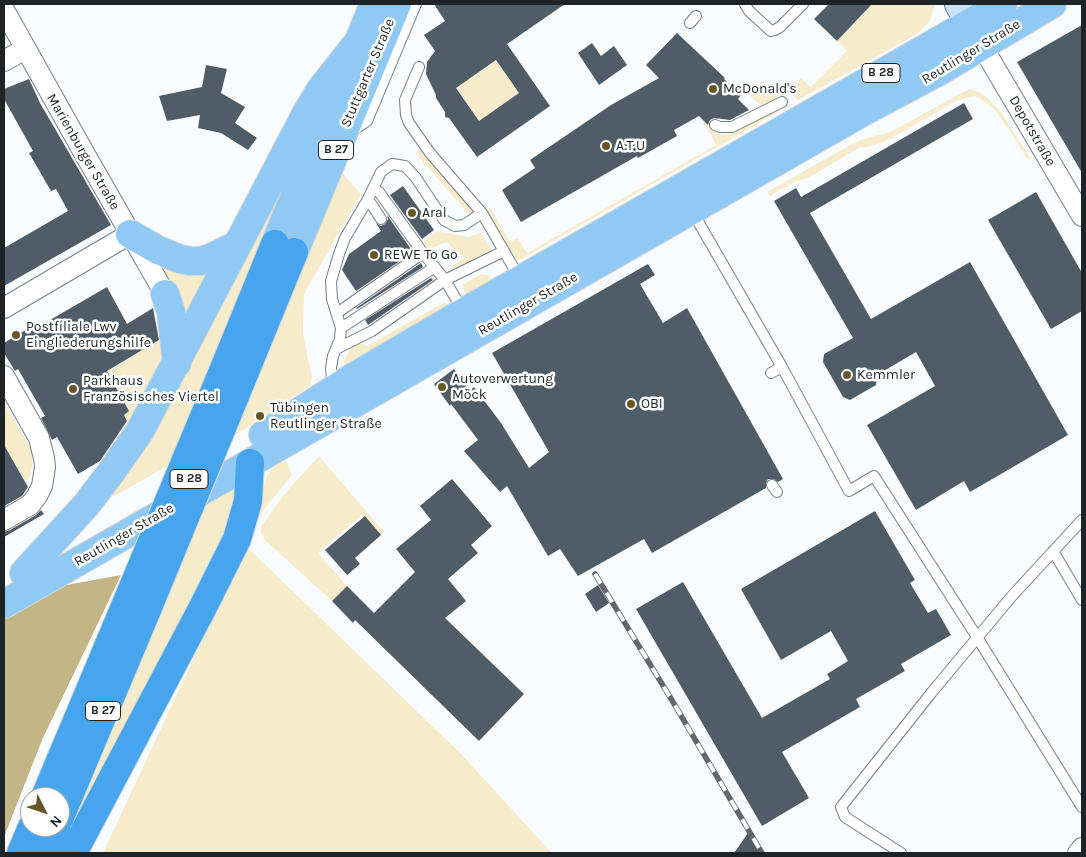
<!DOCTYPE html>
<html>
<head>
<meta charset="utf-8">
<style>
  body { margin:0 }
  #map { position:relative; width:1086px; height:857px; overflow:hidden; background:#f9fcfe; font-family:Karla,sans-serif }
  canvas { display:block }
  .frame { position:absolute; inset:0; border:5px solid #1e2328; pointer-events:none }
  .north { position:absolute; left:20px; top:787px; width:50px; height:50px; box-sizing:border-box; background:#fff; border:1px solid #a5a7a9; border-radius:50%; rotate:131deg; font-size:14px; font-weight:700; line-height:20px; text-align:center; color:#1e2328 }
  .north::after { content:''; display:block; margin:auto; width:18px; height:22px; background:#655623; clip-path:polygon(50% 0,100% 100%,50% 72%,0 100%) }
</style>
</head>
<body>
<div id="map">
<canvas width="1086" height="857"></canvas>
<div class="frame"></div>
<div class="north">N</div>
</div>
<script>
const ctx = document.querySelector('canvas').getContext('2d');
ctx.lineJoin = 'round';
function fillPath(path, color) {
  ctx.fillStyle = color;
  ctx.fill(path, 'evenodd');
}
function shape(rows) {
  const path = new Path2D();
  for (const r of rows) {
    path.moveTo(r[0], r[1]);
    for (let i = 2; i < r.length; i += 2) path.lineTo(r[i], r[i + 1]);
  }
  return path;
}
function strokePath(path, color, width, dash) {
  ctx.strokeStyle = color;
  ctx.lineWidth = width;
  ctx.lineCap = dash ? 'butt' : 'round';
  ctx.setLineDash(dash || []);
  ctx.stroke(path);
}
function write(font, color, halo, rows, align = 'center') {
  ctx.font = font + ' Karla,sans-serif';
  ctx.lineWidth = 5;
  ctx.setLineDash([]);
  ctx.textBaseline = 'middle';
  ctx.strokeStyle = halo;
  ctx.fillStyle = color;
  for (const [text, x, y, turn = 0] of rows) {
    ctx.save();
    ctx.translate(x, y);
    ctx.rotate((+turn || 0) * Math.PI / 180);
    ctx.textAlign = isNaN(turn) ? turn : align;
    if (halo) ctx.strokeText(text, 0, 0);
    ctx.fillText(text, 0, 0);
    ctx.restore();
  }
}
const green = shape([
  [872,4,935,4,930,21,917,34,798,100,791,93,791,89,801,78,811,87,847,51,837,41],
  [496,60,519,93,479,121,456,88],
  [762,81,779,95,766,110,749,95],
  [971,89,983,94,1000,111,1031,159,1028,160,1011,133,995,110,980,98,975,96,958,100,888,140,868,147,859,148,806,179,796,181,770,196,767,192,852,144,863,139,887,133,898,128,963,92],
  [776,108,778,112,520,260,513,258,486,213,489,208,491,209,510,242,518,238,527,253,716,145,709,131,703,124,705,122,719,134,728,135],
  [306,114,343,174,361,194,304,294,303,334,312,377,310,386,234,436,164,468,118,494,96,502,176,363,143,256,158,250,237,245],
  [418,150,423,152,473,211,471,215,469,215,417,155,416,153],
  [438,231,468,237,481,233,493,252,459,270,451,267,464,258,446,242,429,250,423,241],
  [480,274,488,275,491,280,466,294,461,286],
  [445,302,448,307,344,365,344,360,351,348,360,343,367,346],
  [165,336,165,353,159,377,130,425,123,415,129,411,107,372],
  [4,403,33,452,32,468,30,476,26,483,4,445],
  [319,456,384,532,381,535,363,514,318,553,347,586,332,601,265,540,261,533,262,525,286,492],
  [286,461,292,475,265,508,253,526,258,503,268,474,276,464],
  [233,485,238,489,235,517,65,853,55,853,206,500],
  [246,546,462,755,552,853,103,853]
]);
const forest = shape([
  [121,575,42,740,4,837,4,604,23,593]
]);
const building = shape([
  [434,4,565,4,507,44,550,106,477,157,449,118,445,117,445,112,436,98,436,95,426,74,427,62,435,51,424,35,445,21],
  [496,60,519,93,479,121,456,88],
  [829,4,872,4,837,41,814,19],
  [1082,25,1082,173,1017,62],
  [677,33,725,78,724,79,741,95,738,99,749,110,730,120,714,118,710,120,708,125,699,116,674,130,677,136,638,158,637,156,521,222,502,190,535,168,530,160,611,105,659,78,646,65],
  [592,43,601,56,614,46,627,65,599,85,578,53],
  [206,65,227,69,221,93,245,107,235,123,257,138,248,150,221,133,198,128,200,115,167,121,159,96,202,87],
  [29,79,40,103,111,225,4,286,4,248,68,211,56,189,51,191,29,153,33,151,4,99,4,89],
  [964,103,973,119,810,213,871,319,970,262,1068,435,970,492,964,481,916,510,867,425,935,386,916,352,877,375,876,385,850,400,843,397,823,362,824,354,853,338,774,201,796,188,801,197],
  [403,186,434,230,422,239,390,195],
  [1036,192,1082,273,1082,311,1051,329,988,220],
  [387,215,413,252,349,296,356,291,342,270,349,254,381,231,376,223,381,226,385,224,388,219],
  [421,263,423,267,357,309,356,308],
  [648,264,655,275,640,284,663,323,687,308,783,479,778,482,774,479,768,479,766,483,766,488,652,553,644,539,578,576,560,549,548,556,507,486,500,492,464,451,478,440,451,404,450,406,434,384,454,369,470,391,474,387,501,423,529,468,549,452,492,353],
  [431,278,433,280,368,325,365,320],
  [107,287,127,324,153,308,159,340,107,371,129,411,124,415,127,421,100,461,78,474,57,437,52,440,41,418,45,416,18,369,15,371,4,353,4,343,29,328,31,331],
  [4,445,28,487,22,496,4,506],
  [452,479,492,526,471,545,478,553,448,579,466,601,445,618,524,694,479,741,355,620,353,623,332,601,347,586,374,613,415,572,396,549,431,520,420,506],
  [41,510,44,514,4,537,4,532,10,530,36,515],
  [875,511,915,580,910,583,928,613,936,609,951,635,901,664,905,671,856,699,860,707,782,752,809,798,762,826,636,609,683,582,762,718,830,679,827,674,848,661,831,631,781,660,741,589],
  [365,516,381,535,355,558,360,564,347,575,325,550],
  [598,585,609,603,596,612,585,594],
  [748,833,759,853,734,853]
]);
const lane = shape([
  [745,4,749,11,771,31,775,30,780,27,803,4],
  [690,23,696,16],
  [419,67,405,100,406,115,409,123,430,153,482,213,520,279],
  [715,125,720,127,732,127,782,102],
  [352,131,367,121,416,4],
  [374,189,379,192,423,253,445,280,463,311],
  [368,199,381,219],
  [692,211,782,367,849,491,874,476,977,637,1082,807],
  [337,313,423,253],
  [341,328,435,267],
  [336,349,372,331,445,280,504,251],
  [771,373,782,367],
  [333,388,331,368,333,356,340,339,341,328,332,299,331,281,339,254,345,238,368,199,381,172,392,164,405,166,416,178,444,220,455,226,464,225,482,213],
  [772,485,777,492],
  [1053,551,1082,600],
  [901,853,845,817,841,807,932,692,1012,596,1082,520]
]);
const street = shape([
  [4,10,83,151,165,294],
  [982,46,1082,216],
  [4,61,25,49],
  [4,308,130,234],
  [4,376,39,438,44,458,45,467,42,486,37,496,30,505,4,520],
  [1078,853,1082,848]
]);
const secondary = shape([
  [959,4,981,45]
]);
const primary = shape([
  [130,234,158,250,180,259,190,261,201,261,210,258,237,245],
  [275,244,374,4],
  [294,252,397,4],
  [165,294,171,312,177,363],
  [263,435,350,379,464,312,1003,4],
  [24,573,87,504,112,471,140,431,306,114,321,89,359,41],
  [4,604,861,113,938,72,1052,4]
]);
const highway = shape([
  [221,376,275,244],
  [240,384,294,252],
  [45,797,129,597],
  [60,817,149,605],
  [21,853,32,827],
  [45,853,56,827],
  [73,853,203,607,237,539,248,501,250,463]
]);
const rail = shape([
  [595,574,673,702,762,853]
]);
const highwayBridge = shape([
  [129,597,221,376],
  [149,605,240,384]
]);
const markers = [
  [713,89,5,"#655623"],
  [606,146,5,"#655623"],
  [412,213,5,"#655623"],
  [374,255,5,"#655623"],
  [16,335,5,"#655623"],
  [847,375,5,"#655623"],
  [442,387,5,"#655623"],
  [73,389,5,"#655623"],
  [631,404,5,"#655623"],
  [260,416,5,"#655623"]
];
const shields = [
  [881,73,38],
  [336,150,35],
  [189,479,38],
  [103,711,35]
];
const shieldNames = [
  ["B 28",881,73],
  ["B 27",336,150],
  ["B 28",189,479],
  ["B 27",103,711]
];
const streetNames = [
  ["Reutlinger Straße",971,52,-31],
  ["Stuttgarter Straße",368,73,-67],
  ["Depotstraße",1032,131,60],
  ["Marienburger Straße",83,152,60],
  ["Reutlinger Straße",528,304,-30],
  ["Reutlinger Straße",124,535,-30]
];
const poiNames = [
  ["McDonald's",723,89],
  ["A.T.U",616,146],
  ["Aral",422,213],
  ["REWE To Go",384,255],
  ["Postfiliale Lwv",26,327],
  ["Eingliederungshilfe",26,343],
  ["Kemmler",857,375],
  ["Autoverwertung",452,379],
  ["Möck",452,395],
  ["Parkhaus",83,381],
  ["Französisches Viertel",83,397],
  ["OBI",641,404],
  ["Tübingen",270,408],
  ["Reutlinger Straße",270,424]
];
fillPath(green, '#f6eccc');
fillPath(forest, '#c3b585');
fillPath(building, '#505c66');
strokePath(lane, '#727e89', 12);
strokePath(street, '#727e89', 22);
strokePath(secondary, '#727e89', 30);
strokePath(primary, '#d6d7d8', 30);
strokePath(highway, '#d6d7d8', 30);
strokePath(lane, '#fff', 10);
strokePath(street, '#fff', 20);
strokePath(secondary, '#c8e4fa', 28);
strokePath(primary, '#91c9f5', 28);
strokePath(highway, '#47a5ee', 28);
strokePath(rail, '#63676b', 5.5);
strokePath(rail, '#fff', 4, [11]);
strokePath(highwayBridge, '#d6d7d8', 30, []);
strokePath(highwayBridge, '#47a5ee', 28);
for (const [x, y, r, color] of markers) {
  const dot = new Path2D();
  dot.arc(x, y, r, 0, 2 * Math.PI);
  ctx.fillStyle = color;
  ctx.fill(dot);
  strokePath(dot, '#fff', 2);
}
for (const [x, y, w] of shields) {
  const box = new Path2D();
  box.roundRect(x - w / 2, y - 9.5, w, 19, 4);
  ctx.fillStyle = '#fff';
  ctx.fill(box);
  strokePath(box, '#1e2328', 1);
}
write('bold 12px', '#1e2328', null, shieldNames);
write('14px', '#1e2328', '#fff', streetNames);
write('14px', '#1e2328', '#fff', poiNames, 'left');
</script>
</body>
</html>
